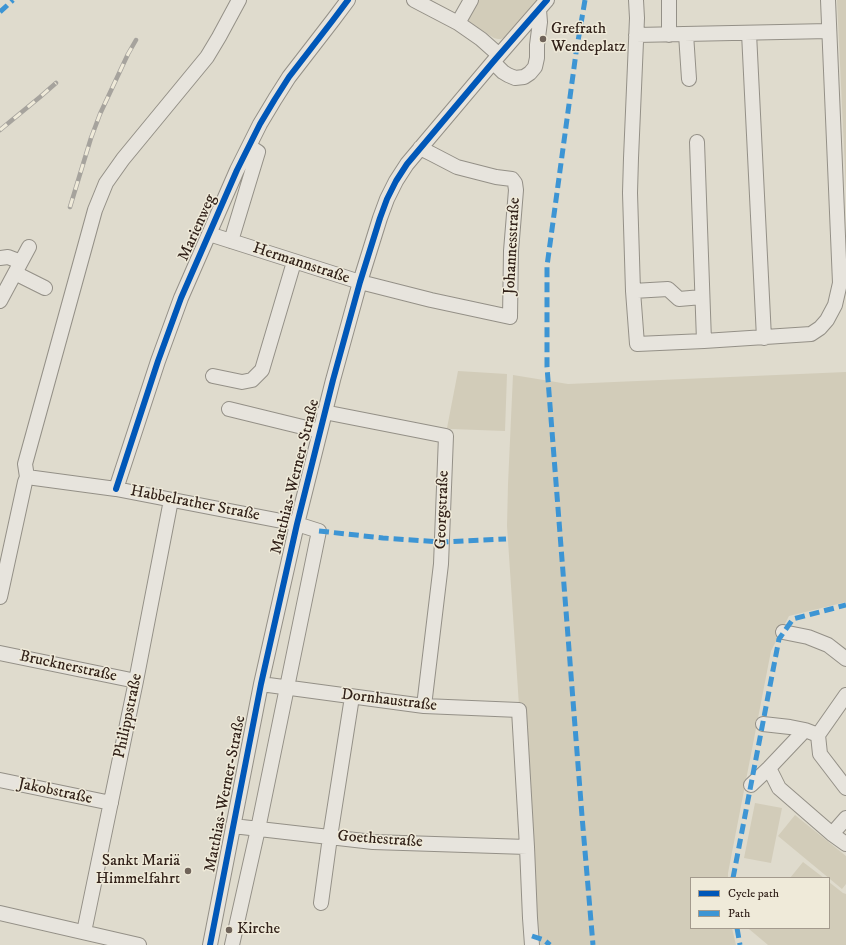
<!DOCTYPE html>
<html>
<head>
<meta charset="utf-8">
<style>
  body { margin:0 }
  #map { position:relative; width:846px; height:945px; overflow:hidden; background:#dfdbcd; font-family:"IM FELL DW Pica",serif }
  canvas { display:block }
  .legend { position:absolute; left:690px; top:877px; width:140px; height:52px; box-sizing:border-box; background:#efead9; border:1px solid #a39a8d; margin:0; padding:5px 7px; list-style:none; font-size:12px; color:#32221a }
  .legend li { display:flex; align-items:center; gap:8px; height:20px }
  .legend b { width:20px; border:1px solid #a39a8d }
</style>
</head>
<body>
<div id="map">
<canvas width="846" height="945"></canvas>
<ul class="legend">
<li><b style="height:5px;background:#0057b8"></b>Cycle path</li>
<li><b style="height:5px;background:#3d95d4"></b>Path</li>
</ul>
</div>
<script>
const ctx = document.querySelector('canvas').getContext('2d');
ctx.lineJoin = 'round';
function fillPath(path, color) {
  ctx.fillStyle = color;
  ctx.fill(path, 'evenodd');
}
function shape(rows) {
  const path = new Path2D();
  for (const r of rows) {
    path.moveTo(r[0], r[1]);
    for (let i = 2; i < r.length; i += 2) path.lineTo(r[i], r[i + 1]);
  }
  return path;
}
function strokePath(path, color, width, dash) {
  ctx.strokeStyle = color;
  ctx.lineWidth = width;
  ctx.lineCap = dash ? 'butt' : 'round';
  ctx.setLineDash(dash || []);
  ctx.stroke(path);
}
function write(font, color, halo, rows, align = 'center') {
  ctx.font = font + ' "IM FELL DW Pica",serif';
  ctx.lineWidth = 3;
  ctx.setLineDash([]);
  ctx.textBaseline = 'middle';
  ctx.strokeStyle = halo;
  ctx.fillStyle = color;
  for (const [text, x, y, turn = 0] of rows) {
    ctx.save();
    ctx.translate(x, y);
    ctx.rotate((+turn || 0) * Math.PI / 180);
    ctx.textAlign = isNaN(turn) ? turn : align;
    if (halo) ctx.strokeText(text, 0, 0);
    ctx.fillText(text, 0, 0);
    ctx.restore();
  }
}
const green = shape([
  [478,0,538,0,506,37,501,39,498,39,494,38,470,23,468,19,469,14],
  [837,0,846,0,846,191],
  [458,371,507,374,505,431,451,429,447,428],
  [846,372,846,602,789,616,771,651,728,873,728,878,691,878,691,928,732,928,736,945,535,945,507,526,508,484,513,375,568,384],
  [755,803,782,808,771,863,744,858],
  [795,815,846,856,846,884,842,889,778,836],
  [803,862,824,878,790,878],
  [829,882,843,893,846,894,846,945,768,945,749,929,749,928,829,928]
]);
const minor = shape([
  [414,0,458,23,481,39,499,55],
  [636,0,637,18,631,158,630,193,633,291,637,344,704,341,811,334,820,328,827,320,835,305,840,283,828,0],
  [458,23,471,0],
  [749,33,764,338],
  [686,34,689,79],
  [636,35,829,31],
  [669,35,669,0],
  [493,62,503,72,508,75,515,78,524,77,530,73,535,67,537,58,537,45,540,22,539,10],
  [697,142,704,341],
  [209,234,360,282,431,300,510,317,511,251,516,190,515,183,512,179,496,177,457,167,432,154,420,148],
  [231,241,258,152,249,146],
  [0,258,8,257,21,262],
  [15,273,45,288],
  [633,291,668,289,679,299,702,297],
  [0,301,29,247],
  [213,376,242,382,252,380,262,370,294,262],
  [229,409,319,431],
  [324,412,446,436,441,564,424,706],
  [27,477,25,464,95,210,106,183,123,159,207,57,219,37,239,0],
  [116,489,158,361,181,298,237,170,260,124,275,99,289,77,333,20,348,0],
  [0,597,25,482,27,477,116,489,297,524,319,531,258,829,232,945],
  [783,632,808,637,828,645,846,659],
  [0,653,136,681],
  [261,684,424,706,519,710,527,847,530,918,532,945],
  [805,730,818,735,846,695],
  [818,735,820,754,846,788],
  [769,768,779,788,832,834],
  [0,780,111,803],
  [751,785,769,768,805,730,790,727,763,724],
  [846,818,832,834,846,844],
  [233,826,373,842,527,847],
  [321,903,330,837,352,697],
  [0,913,139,945],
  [84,932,136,681,171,500],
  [210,945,261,684,297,524,333,380,360,282,380,218,387,199,396,181,407,164,493,62,547,0]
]);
const rail = shape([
  [0,130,40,97,56,83],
  [70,207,91,138,100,114,128,54,136,40]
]);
const quiet = shape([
  [585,0,576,53,547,266,547,367,582,816,593,945],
  [0,12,13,0],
  [319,531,383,538,442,542,506,539],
  [733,878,779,639,793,619,846,605],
  [737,928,740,945],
  [532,936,544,940,550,945]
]);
const cycleway = shape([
  [116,489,158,361,181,298,237,170,260,124,275,99,289,77,333,20,348,0],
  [210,945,261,684,297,524,333,380,360,282,380,218,387,199,396,181,407,164,493,62,547,0]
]);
const markers = [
  [543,39,4,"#6f6359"],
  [188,871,4,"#6f6359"],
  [229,930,4,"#6f6359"]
];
const poiNames = [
  ["Grefrath",551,30],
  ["Wendeplatz",551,48],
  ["Sankt Mariä",180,862,"right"],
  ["Himmelfahrt",180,880,"right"],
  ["Kirche",237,930]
];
const streetNames = [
  ["Marienweg",198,228,-66],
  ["Johannesstraße",513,246,-87],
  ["Hermannstraße",301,264,18],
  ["Matthias-Werner-Straße",296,477,-76],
  ["Habbelrather Straße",195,504,11],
  ["Georgstraße",443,510,-88],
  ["Brucknerstraße",68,667,12],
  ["Dornhaustraße",389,701,7],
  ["Philippstraße",129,716,-78],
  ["Jakobstraße",55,792,12],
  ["Matthias-Werner-Straße",226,794,-79],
  ["Goethestraße",380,840,4]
];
fillPath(green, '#d2ccb9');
strokePath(minor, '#949087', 16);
strokePath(minor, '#e7e4dd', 14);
strokePath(rail, '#a6a39d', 4.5);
strokePath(rail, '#efead9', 3, [9]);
strokePath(quiet, '#3d95d4', 5, [10, 5]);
strokePath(cycleway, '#0057b8', 6);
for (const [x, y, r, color] of markers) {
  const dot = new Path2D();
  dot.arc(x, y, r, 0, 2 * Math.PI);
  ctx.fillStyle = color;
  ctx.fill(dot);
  strokePath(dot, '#efead9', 1.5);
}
write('16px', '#32221a', '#efead9', poiNames, 'left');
write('16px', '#32221a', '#efead9', streetNames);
</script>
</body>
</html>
